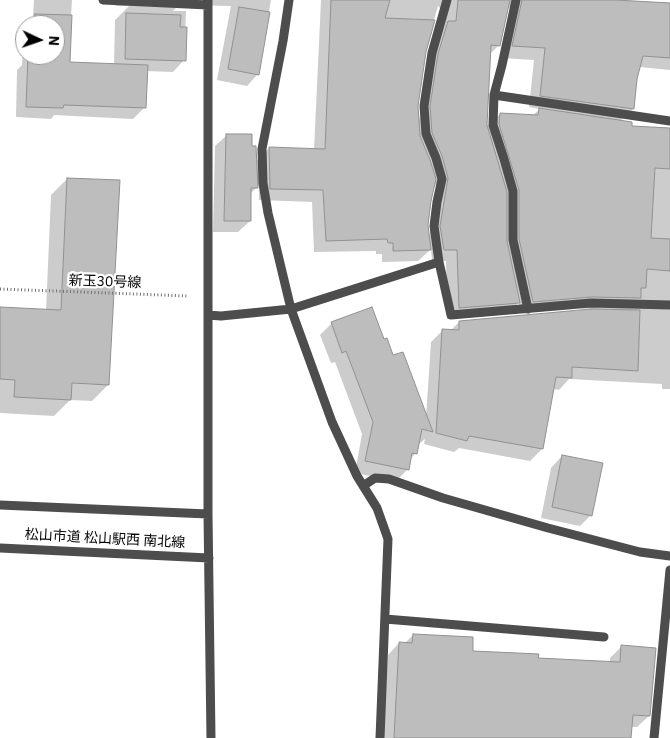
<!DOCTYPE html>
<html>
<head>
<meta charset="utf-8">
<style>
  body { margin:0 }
  #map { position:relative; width:670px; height:738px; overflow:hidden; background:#fff; font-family:"IBM Plex Sans",sans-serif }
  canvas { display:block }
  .north { position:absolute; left:15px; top:15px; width:50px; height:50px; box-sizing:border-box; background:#fff; border:1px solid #999; border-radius:50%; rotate:93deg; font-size:14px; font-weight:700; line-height:20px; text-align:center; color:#000 }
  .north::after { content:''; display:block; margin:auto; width:18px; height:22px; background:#000; clip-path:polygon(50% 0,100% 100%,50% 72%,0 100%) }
</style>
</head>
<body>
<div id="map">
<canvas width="670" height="738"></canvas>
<div class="north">N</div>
</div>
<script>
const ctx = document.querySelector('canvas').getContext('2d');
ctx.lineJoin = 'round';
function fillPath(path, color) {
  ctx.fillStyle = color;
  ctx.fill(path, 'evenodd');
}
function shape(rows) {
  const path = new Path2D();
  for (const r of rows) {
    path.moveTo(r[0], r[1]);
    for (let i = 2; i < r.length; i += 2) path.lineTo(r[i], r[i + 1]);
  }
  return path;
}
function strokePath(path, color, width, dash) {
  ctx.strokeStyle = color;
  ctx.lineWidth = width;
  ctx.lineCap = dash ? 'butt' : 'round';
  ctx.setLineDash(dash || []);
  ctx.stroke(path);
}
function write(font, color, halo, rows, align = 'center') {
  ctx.font = font + ' "IBM Plex Sans","Noto Sans JP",sans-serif';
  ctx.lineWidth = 4.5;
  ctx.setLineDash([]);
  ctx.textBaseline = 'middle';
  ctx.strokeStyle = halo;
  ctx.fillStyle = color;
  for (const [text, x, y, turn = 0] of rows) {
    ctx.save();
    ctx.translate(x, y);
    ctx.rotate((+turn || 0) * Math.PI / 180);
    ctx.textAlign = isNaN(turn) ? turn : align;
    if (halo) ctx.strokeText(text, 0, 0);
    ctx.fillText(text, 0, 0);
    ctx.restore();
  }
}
const shadow = shape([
  [34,0,72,0,68,63,114,65,115,20,129,6,116,6,116,1,104,0,271,0,258,74,247,86,217,80,231,6,179,5,173,11,186,11,184,60,173,72,146,71,144,108,133,119,54,115,51,119,16,117,17,70,22,65,24,26,25,25,25,55,55,55,55,25,25,25,33,17],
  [321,0,596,0,670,5,670,70,639,67,633,109,620,121,631,127,670,129,670,389,662,389,662,384,569,379,559,390,553,389,542,449,530,461,459,448,454,452,424,444,425,439,420,443,418,442,416,453,409,460,408,469,396,481,355,473,362,434,335,362,331,363,320,335,332,323,383,341,426,417,431,342,443,330,450,331,459,322,593,310,593,309,578,308,521,313,519,302,507,314,447,319,446,261,432,261,431,249,418,261,382,262,382,254,376,254,376,251,314,252,312,202,259,200,259,185,250,194,250,221,238,232,213,232,215,146,227,135,251,147,255,162,269,148,314,150],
  [508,4,511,13,501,58,534,60,529,107,540,109,532,116,500,114,488,126,488,132,485,125,490,54,499,45],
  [438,6,442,10,427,67,419,121,417,105,425,51],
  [434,180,437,190,429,239,427,225],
  [67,179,108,385,92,401,70,400,54,416,0,413,0,308,46,311,51,195],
  [562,456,591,515,580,526,541,518,551,468],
  [413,635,471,652,537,659,610,663,610,658,621,647,649,716,637,727,631,727,630,738,383,738,388,655,399,643,405,643]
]);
const building = shape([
  [331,0,390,0,385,18,435,20,426,52,418,106,420,136,430,160,436,179,431,201,428,225,431,250,393,251,393,243,388,243,387,239,326,241,323,190,270,189,269,147,325,149,331,0],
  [458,0,510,0,500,46,491,45,487,125,507,192,507,241,520,303,459,308,457,250,444,250,440,226,448,178,442,156,432,133,430,106,438,54,448,21,456,21,458,0],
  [522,0,616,0,670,3,670,58,643,56,637,79,634,109,540,96,545,48,512,46,522,0],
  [239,7,270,12,259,75,228,69,239,7],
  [126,13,181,15,180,27,187,27,186,61,125,59,126,13],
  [35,14,72,15,70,62,148,65,146,108,64,105,63,108,26,107,28,55,55,55,55,25,34,25,35,14],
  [539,108,632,122,632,126,670,128,670,169,655,168,651,238,670,239,670,271,647,269,646,288,641,288,641,298,591,297,533,302,519,239,519,190,499,124,500,113,538,115,539,108],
  [226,134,252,134,252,146,256,146,258,188,251,188,251,221,224,221,226,134],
  [67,178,120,180,109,385,72,383,71,400,14,397,15,380,0,379,0,307,61,310,67,178],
  [372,307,384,339,387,338,393,355,403,352,433,432,422,429,417,454,412,453,409,470,365,461,373,422,346,351,342,353,331,322,372,307],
  [591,309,640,310,638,371,572,367,572,378,556,377,543,449,469,436,467,441,436,433,442,329,459,330,459,321,591,309],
  [562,455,603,463,592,516,552,507,562,455],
  [413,634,473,637,473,651,539,654,538,658,620,662,621,645,656,648,650,716,633,715,631,738,394,738,399,642,412,643,413,634]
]);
const path = shape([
  [0,289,188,296]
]);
const minor = shape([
  [103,0,208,5],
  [208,0,208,514,211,738],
  [289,0,283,41,262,149,263,183,268,213,291,309,332,422,357,476,377,508,388,539,380,738],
  [447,0,432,53,424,106,426,134,436,158,442,179,437,202,434,226,439,262,451,315,591,303,670,305],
  [516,0,502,65,494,95,493,125,504,159,513,191,513,240,528,309],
  [494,95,670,121],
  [208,315,221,316,291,309,439,262],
  [363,486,375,478,389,479,443,498,548,528,640,552,670,556],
  [0,505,208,514],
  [0,548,209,558],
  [385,619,604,637],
  [654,738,670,570]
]);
const streetNames = [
  ["新玉30号線",105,282,2],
  ["松山市道 松山駅西 南北線",105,539,3]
];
fillPath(shadow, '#0003');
fillPath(building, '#bdbdbd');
strokePath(building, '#919191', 1);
strokePath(path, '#6f6f6f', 3, [1, 2.5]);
strokePath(minor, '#4d4d4d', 9);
write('14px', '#000', '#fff', streetNames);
</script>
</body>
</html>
